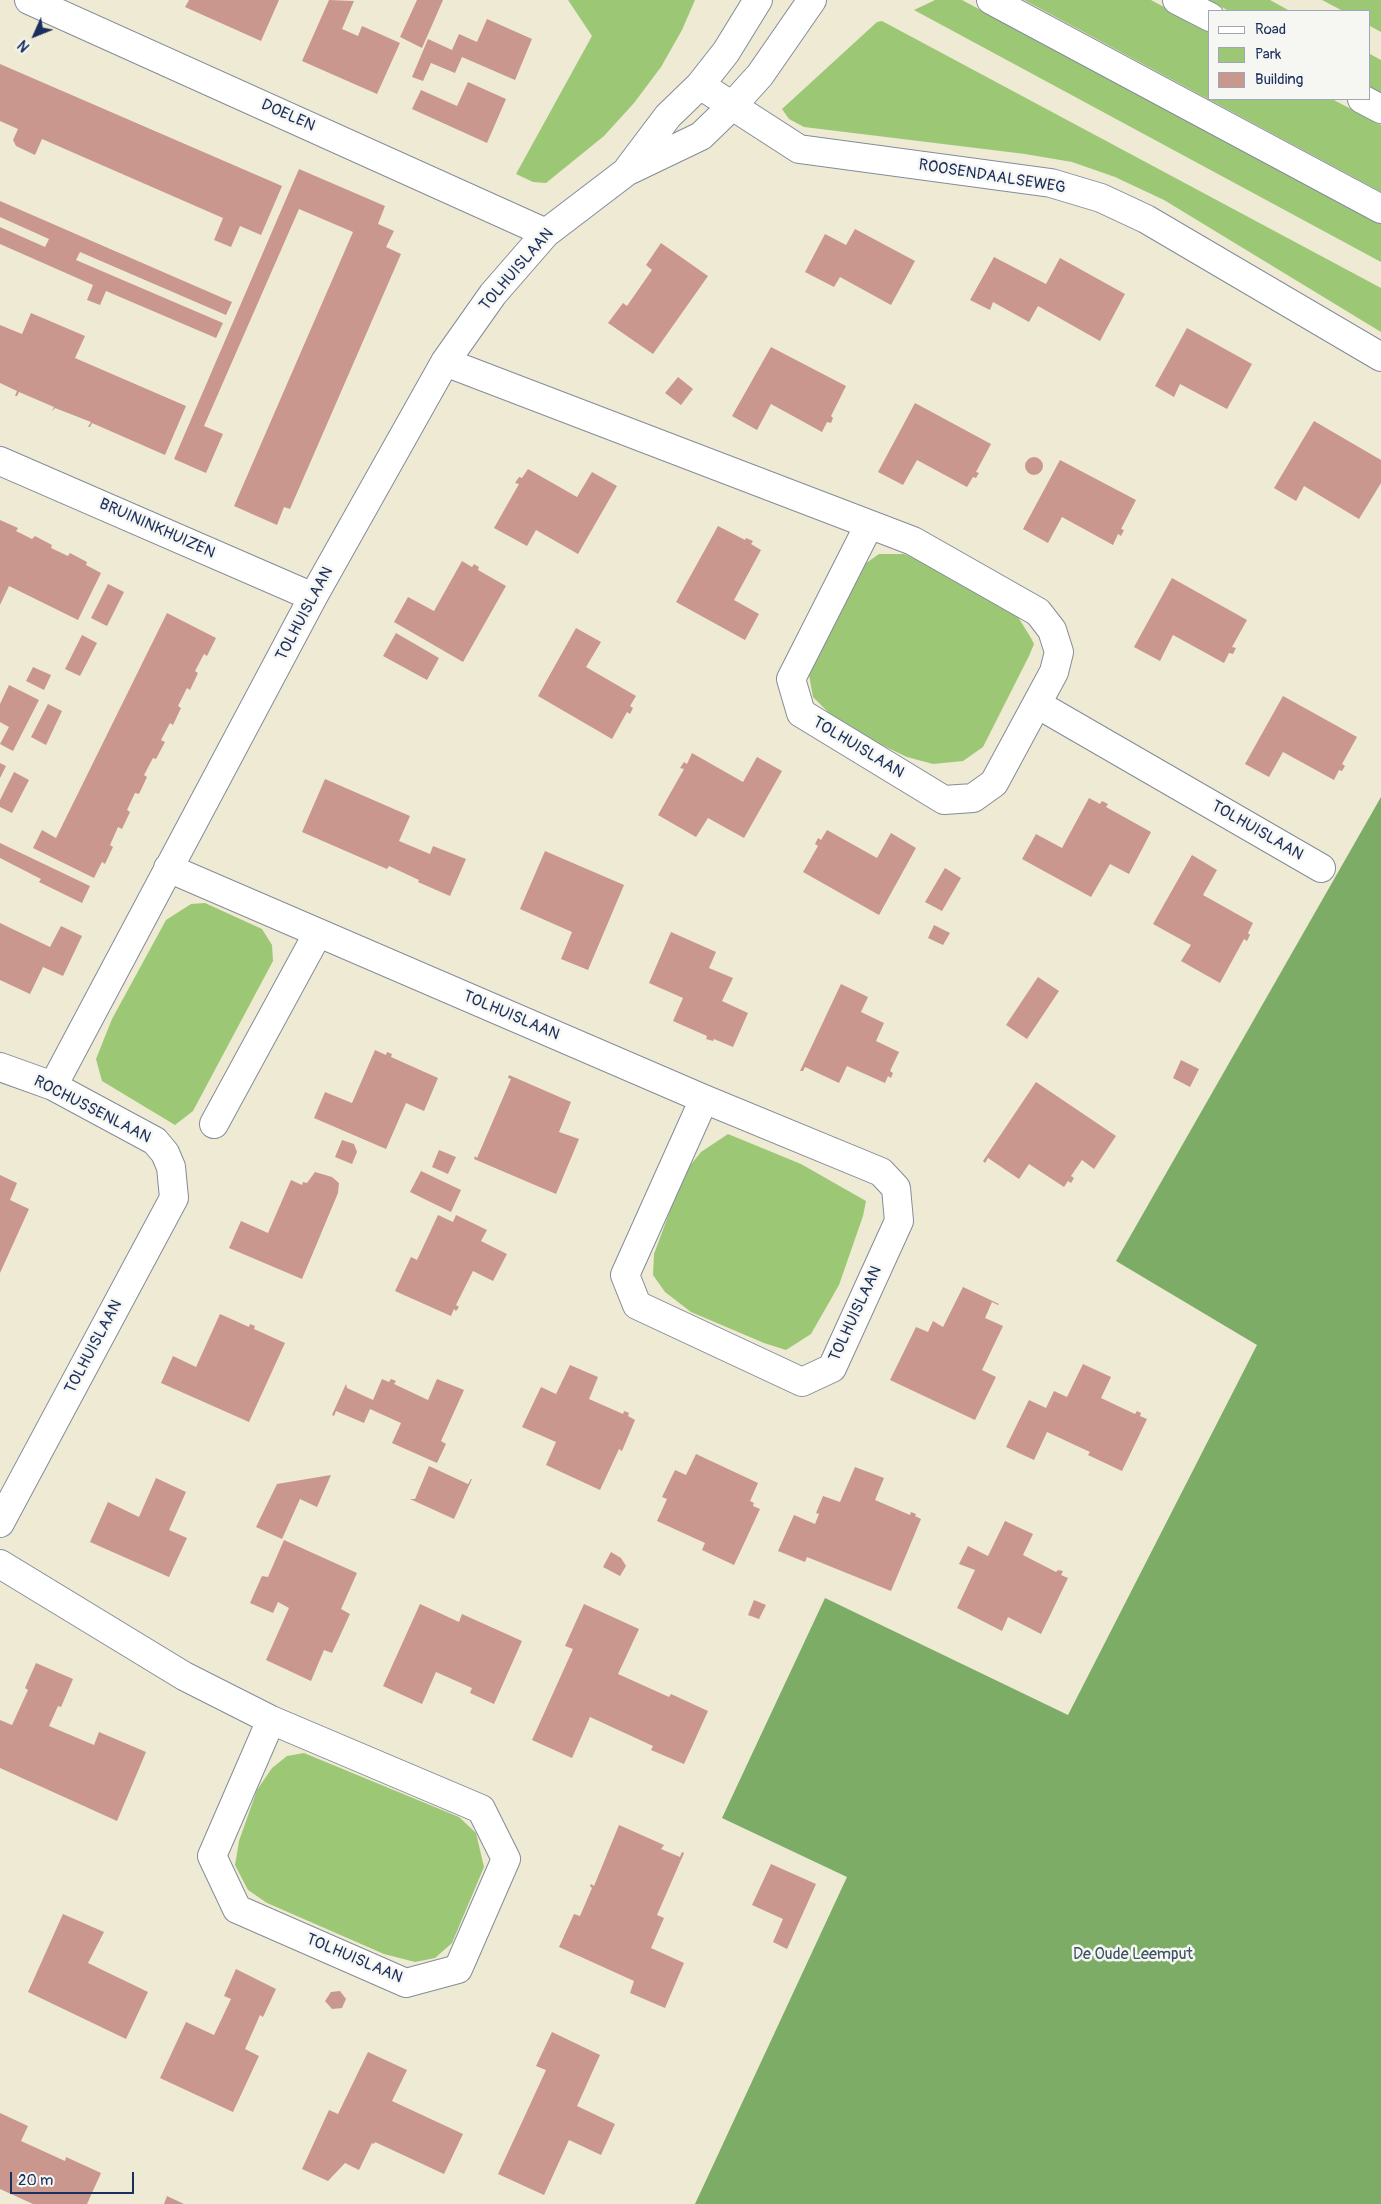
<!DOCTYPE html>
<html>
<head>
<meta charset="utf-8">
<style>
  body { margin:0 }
  #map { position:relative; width:1381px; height:2204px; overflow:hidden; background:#eeead4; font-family:Pangolin,sans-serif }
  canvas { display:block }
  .legend { position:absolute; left:1208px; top:10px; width:162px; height:90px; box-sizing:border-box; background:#f6f6f2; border:1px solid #9ea6b7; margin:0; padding:6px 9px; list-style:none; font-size:15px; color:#1b2f5e }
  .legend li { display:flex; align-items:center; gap:10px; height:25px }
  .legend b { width:25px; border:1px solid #9ea6b7 }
  .north { position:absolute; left:10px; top:10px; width:50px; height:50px; -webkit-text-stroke:4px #f6f6f2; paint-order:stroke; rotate:226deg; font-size:14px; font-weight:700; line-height:20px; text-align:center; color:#1b2f5e }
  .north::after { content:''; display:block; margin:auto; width:18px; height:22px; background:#1b2f5e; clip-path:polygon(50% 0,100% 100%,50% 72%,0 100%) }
  .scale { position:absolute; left:10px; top:2172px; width:124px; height:22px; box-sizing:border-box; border:2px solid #1b2f5e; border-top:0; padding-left:6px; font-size:15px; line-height:18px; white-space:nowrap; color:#1b2f5e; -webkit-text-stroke:4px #f6f6f2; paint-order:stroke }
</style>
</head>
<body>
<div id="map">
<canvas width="1381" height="2204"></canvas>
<ul class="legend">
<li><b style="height:6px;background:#fff"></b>Road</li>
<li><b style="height:14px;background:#9cc876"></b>Park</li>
<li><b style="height:14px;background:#ca978f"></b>Building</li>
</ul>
<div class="north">N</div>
<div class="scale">20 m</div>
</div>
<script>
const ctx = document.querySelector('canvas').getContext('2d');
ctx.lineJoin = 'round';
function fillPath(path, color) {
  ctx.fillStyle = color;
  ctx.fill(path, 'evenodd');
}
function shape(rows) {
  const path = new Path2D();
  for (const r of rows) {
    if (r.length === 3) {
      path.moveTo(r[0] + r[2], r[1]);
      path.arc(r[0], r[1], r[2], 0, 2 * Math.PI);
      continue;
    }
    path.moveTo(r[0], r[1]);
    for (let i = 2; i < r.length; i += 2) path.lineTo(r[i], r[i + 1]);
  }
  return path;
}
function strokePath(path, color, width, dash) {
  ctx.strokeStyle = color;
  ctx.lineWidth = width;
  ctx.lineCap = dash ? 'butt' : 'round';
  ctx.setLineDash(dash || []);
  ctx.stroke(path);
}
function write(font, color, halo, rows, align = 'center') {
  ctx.font = font + ' Pangolin,sans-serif';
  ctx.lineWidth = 5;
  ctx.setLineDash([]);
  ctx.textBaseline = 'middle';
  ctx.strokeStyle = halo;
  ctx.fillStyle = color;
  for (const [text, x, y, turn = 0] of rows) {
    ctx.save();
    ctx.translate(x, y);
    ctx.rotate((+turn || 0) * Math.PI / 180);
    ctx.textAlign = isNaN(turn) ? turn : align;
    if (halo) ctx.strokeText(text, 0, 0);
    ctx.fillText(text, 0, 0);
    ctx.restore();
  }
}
const green = shape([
  [568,0,695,0,682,30,661,67,634,103,604,136,546,183,533,182,516,174,592,36],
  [935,0,962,0,1381,224,1381,262,914,10],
  [1024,0,1151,0,1210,32,1210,99,1332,99,1381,125,1381,192],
  [1208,0,1270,0,1290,11,1229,11],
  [1322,0,1381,0,1381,32,1370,26,1370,11,1343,11],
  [882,21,1381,288,1381,332,1164,200,1115,177,1072,162,1025,154,804,127,789,119,782,109,877,22],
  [1370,54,1381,60,1381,94,1370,88],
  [879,554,904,554,941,567,984,592,1018,617,1031,638,1034,644,1029,656,983,747,963,761,933,764,907,757,865,737,834,718,813,697,809,675,823,634,862,566],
  [205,903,262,929,272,945,273,961,193,1111,175,1125,102,1081,96,1059,112,1019,166,920,191,904],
  [728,1134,801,1164,866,1201,863,1216,839,1285,811,1334,786,1350,764,1343,691,1312,665,1292,653,1275,654,1254,684,1173,701,1152],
  [304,1753,459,1817,476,1833,484,1867,452,1943,435,1958,415,1962,384,1954,267,1903,248,1890,235,1865,239,1841,257,1790,272,1768,287,1756]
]);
const forest = shape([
  [1381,797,1381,2204,695,2204,847,1877,722,1818,825,1598,1068,1715,1257,1345,1116,1261]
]);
const building = shape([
  [189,0,279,0,261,41,185,7],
  [329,0,354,1,342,29,358,36,362,26,400,43,377,94,302,61],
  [417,0,443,0,422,48,400,37],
  [487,19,532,39,515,80,462,57,455,73,431,63,423,81,412,77,428,39,452,50,459,34,477,42],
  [0,64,282,186,261,235,240,226,231,247,214,240,223,218,42,139,35,155,16,146,13,140,18,129,0,121],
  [468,82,506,99,487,143,412,109,421,90,457,106],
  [299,169,385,206,378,224,394,231,386,247,401,254,290,509,284,507,277,525,234,506,353,232,299,209,204,426,223,434,206,473,174,459],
  [0,201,232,302,226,315,80,252,76,260,223,323,216,338,106,291,100,305,87,300,93,285,0,244,0,227,45,247,49,239,0,217],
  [855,229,915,261,891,305,840,277,834,287,805,272,825,234,846,245],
  [661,243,708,276,653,354,608,323,623,303,627,306,652,270,646,265],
  [994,257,1046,284,1060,258,1125,294,1100,341,1038,306,1029,322,993,302,990,310,970,300],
  [31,313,85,336,75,358,186,406,165,455,92,423,90,427,88,427,91,422,55,408,52,411,54,407,19,392,17,396,15,396,17,391,0,383,0,325,22,334],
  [1187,328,1252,364,1227,409,1180,384,1174,397,1155,386],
  [771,347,846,386,831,416,833,418,831,423,827,422,822,432,771,404,757,430,732,416],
  [678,377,693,389,681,405,665,393],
  [915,403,991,444,976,472,979,473,976,478,973,477,967,487,917,460,903,485,878,472],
  [1314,421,1381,460,1381,483,1359,519,1304,486,1296,501,1274,488],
  [1034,466,9],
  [1060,460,1136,500,1121,529,1124,530,1121,536,1118,534,1113,545,1062,517,1048,543,1023,529],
  [528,469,577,497,592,472,617,486,578,554,536,530,527,546,494,528,519,484,515,483,519,477,522,478],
  [0,520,18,528,16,531,32,539,35,536,52,545,51,548,68,556,70,553,87,562,86,565,101,573,78,620,9,586,0,605],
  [718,526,745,540,746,538,753,541,751,544,761,550,734,600,759,614,745,640,676,602],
  [462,561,472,567,474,564,479,567,478,570,506,586,463,662,394,622,408,597,434,611],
  [1172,578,1247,620,1232,647,1236,648,1233,654,1229,653,1224,663,1173,635,1160,661,1134,647],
  [108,584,124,592,107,626,91,618],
  [167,613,216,638,207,656,204,654,195,671,198,673,190,690,187,688,178,706,181,708,173,725,170,723,162,738,161,740,165,742,156,759,153,758,144,775,147,777,139,794,135,793,127,810,130,812,122,829,118,827,110,845,113,847,105,864,102,862,94,878,33,848,42,830,56,838],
  [576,628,601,642,586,667,636,696,630,706,633,708,630,714,627,712,612,739,538,696],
  [396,633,439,658,427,680,383,656],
  [82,635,97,643,80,676,65,669],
  [33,667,51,675,44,690,26,681],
  [9,685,39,700,13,751,0,744,9,727,0,722,0,704],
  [1283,696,1357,737,1342,764,1345,766,1342,771,1339,770,1334,780,1283,752,1269,777,1245,764],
  [48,704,62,711,46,745,31,737],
  [692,753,743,782,757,757,782,771,744,838,708,818,696,837,658,815,684,769,680,768,684,762,687,764],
  [0,763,6,766,0,778],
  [14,772,29,780,12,813,0,807,0,800],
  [325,779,410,816,399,841,430,854,433,846,466,859,450,896,418,882,419,880,389,866,387,869,302,832],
  [1089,798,1100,804,1102,801,1108,804,1106,807,1151,832,1129,874,1110,864,1091,897,1022,859,1036,834,1062,848],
  [827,830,877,858,891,833,916,848,879,915,803,872,818,846,815,844,818,838,821,840],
  [0,843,90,886,82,903,39,882,41,879,0,858],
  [545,851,624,885,588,970,561,959,572,932,520,909],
  [1192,855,1217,870,1203,895,1253,923,1248,933,1250,935,1247,941,1244,939,1220,983,1181,961,1191,945,1153,924],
  [945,868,961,878,942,911,925,902],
  [0,923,50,947,61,926,82,936,63,976,43,967,30,994,0,980],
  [934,925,950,933,943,945,928,938],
  [671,932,716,952,709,968,733,978,722,1001,748,1013,733,1047,714,1039,713,1041,706,1039,707,1036,673,1021,683,998,649,983],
  [1038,977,1059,991,1027,1039,1006,1025],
  [841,984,868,997,861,1012,884,1023,876,1041,899,1052,890,1071,893,1073,891,1078,888,1076,885,1083,847,1066,839,1083,805,1067,803,1071,800,1071],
  [375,1050,386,1055,387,1052,392,1054,391,1057,438,1078,424,1111,406,1103,386,1149,314,1118,325,1092,352,1103],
  [1181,1060,1199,1069,1190,1087,1173,1078],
  [509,1075,571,1102,559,1132,579,1139,556,1194,474,1159,475,1156,477,1158,511,1079,508,1078],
  [1036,1082,1116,1136,1094,1169,1082,1160,1071,1176,1074,1178,1071,1183,1068,1181,1064,1187,1029,1164,1019,1179,988,1158,985,1163,983,1161],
  [342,1140,354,1144,357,1152,352,1164,335,1157],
  [439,1150,456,1157,448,1174,432,1167],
  [421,1171,461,1190,451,1212,410,1192],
  [315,1172,332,1177,339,1183,338,1193,302,1279,229,1248,241,1221,268,1233,291,1180,302,1185,303,1182,307,1183],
  [0,1175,17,1183,10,1200,29,1209,0,1273],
  [438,1215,453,1222,456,1215,487,1230,481,1241,507,1254,493,1281,473,1271,456,1305,459,1307,456,1311,454,1309,451,1316,395,1291,411,1257,417,1260],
  [963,1287,999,1304,998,1305,992,1302,985,1318,1003,1326,982,1370,996,1377,975,1420,890,1380,916,1327,928,1332,933,1321,943,1327],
  [220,1314,249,1327,250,1324,255,1326,254,1329,285,1343,249,1422,161,1383,173,1356,196,1367],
  [1083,1364,1111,1377,1101,1398,1135,1414,1137,1411,1141,1413,1140,1416,1147,1419,1122,1471,1088,1455,1090,1452,1047,1432,1034,1460,1006,1447,1029,1400,1046,1408,1054,1391,1067,1397],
  [570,1365,598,1377,589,1399,623,1414,624,1411,629,1413,628,1416,635,1420,622,1451,619,1449,600,1490,546,1465,556,1442,522,1427,541,1387,556,1394],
  [382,1379,389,1382,391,1379,396,1381,394,1384,428,1400,437,1379,464,1390,441,1441,446,1444,437,1463,392,1443,401,1423,370,1409,364,1423,336,1411,334,1416,332,1415,346,1384,347,1388,373,1400],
  [696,1454,758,1483,750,1501,754,1503,753,1506,760,1509,734,1565,702,1550,705,1543,657,1521,667,1499,662,1497,675,1470,686,1475],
  [429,1466,468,1484,471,1479,472,1479,454,1519,410,1499,415,1499],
  [855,1467,884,1478,875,1500,910,1515,911,1512,916,1514,915,1516,921,1519,891,1591,807,1557,805,1562,778,1551,794,1515,815,1524,819,1514,816,1513,823,1496,840,1502],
  [331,1475,317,1507,300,1499,282,1539,256,1527,277,1484],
  [156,1478,186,1492,169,1530,187,1538,169,1577,90,1542,108,1502,139,1517],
  [1005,1521,1033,1534,1023,1555,1056,1572,1058,1570,1063,1571,1061,1575,1068,1578,1041,1634,1008,1617,1002,1631,957,1608,975,1570,959,1564,968,1546,988,1556],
  [284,1540,357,1573,341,1609,350,1614,332,1653,324,1650,311,1681,266,1660,289,1608,278,1602,273,1613,250,1603,262,1576,268,1577],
  [611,1552,621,1558,626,1566,620,1576,603,1567],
  [754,1600,766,1605,759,1619,748,1615],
  [420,1604,459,1622,462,1614,522,1641,494,1704,470,1693,472,1688,436,1672,422,1704,383,1686],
  [584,1604,639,1629,618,1674,669,1697,671,1694,708,1711,684,1764,651,1750,653,1746,590,1717,572,1758,532,1740,573,1649,565,1646],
  [36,1663,73,1679,61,1707,58,1706,49,1726,94,1745,99,1732,146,1752,117,1821,0,1768,0,1720,12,1725,28,1690,25,1688],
  [619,1825,664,1845,661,1849,680,1857,682,1852,684,1853,657,1915,664,1918,651,1948,684,1963,665,2008,630,1993,634,1981,559,1947,574,1914,580,1916,592,1888,590,1886,591,1884,594,1886],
  [771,1864,816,1884,787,1949,773,1942,783,1919,752,1905],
  [63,1914,104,1932,88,1963,148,1992,126,2039,28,1992],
  [236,1969,276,1989,263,2017,260,2015,245,2049,259,2056,233,2112,160,2078,186,2022,214,2035,231,1999,224,1996],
  [340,1991,346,1999,342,2008,332,2009,325,2001,331,1992],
  [552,2032,600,2055,577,2106,615,2124,601,2155,569,2140,544,2195,498,2174,546,2070,536,2066],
  [368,2052,407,2070,392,2101,463,2134,444,2174,375,2142,374,2144,372,2143,359,2170,345,2163,328,2181,302,2169,329,2110,338,2114],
  [0,2113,28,2126,21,2141,65,2161,66,2157,101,2173,87,2204,33,2204,0,2189],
  [167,2196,184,2204,164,2204]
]);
const minor = shape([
  [29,0,546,233],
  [700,85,799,149,1051,183,1101,198,1146,219,1381,357],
  [628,169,668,116,700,85,726,52,758,0],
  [445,362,913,541,1038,612,1052,630,1059,652,1054,672,994,783,973,798,944,800,801,713,791,679,869,525],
  [0,461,313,597],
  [1037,704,1321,868],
  [168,868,704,1099,881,1172,896,1188,899,1221,832,1368,802,1382,637,1305,625,1275,704,1099],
  [0,1067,53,1086,155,1141,165,1153,171,1167,174,1198,0,1523],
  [53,1086,313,597,445,362,493,294,546,233,626,172,701,136,732,106,760,75,812,0],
  [214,1124,318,933],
  [0,1564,184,1676,271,1720,481,1809,506,1859,458,1969,406,1983,237,1909,212,1856,271,1720]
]);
const tertiary = shape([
  [991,0,1381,209],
  [1177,0,1210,17],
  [1362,99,1381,109]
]);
const streetNames = [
  ["DOELEN",288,116,24],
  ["ROOSENDAALSEWEG",992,177,9],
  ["TOLHUISLAAN",517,270,-49],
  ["BRUININKHUIZEN",157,529,24],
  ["TOLHUISLAAN",305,614,-62],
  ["TOLHUISLAAN",858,748,31],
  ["TOLHUISLAAN",1257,831,30],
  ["TOLHUISLAAN",511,1016,23],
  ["ROCHUSSENLAAN",92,1110,27],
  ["TOLHUISLAAN",856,1314,-65],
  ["TOLHUISLAAN",94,1347,-62],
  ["TOLHUISLAAN",354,1959,23]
];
const parkNames = [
  ["De Oude Leemput",1133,1955]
];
fillPath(green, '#9cc876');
fillPath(forest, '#7dac67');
fillPath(building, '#ca978f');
strokePath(minor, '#848c99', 30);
strokePath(tertiary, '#848c99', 30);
strokePath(minor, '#fff', 28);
strokePath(tertiary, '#fff', 28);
write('16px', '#1b2f5e', '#f6f6f2', streetNames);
write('16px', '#3b5564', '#f6f6f2', parkNames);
</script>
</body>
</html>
